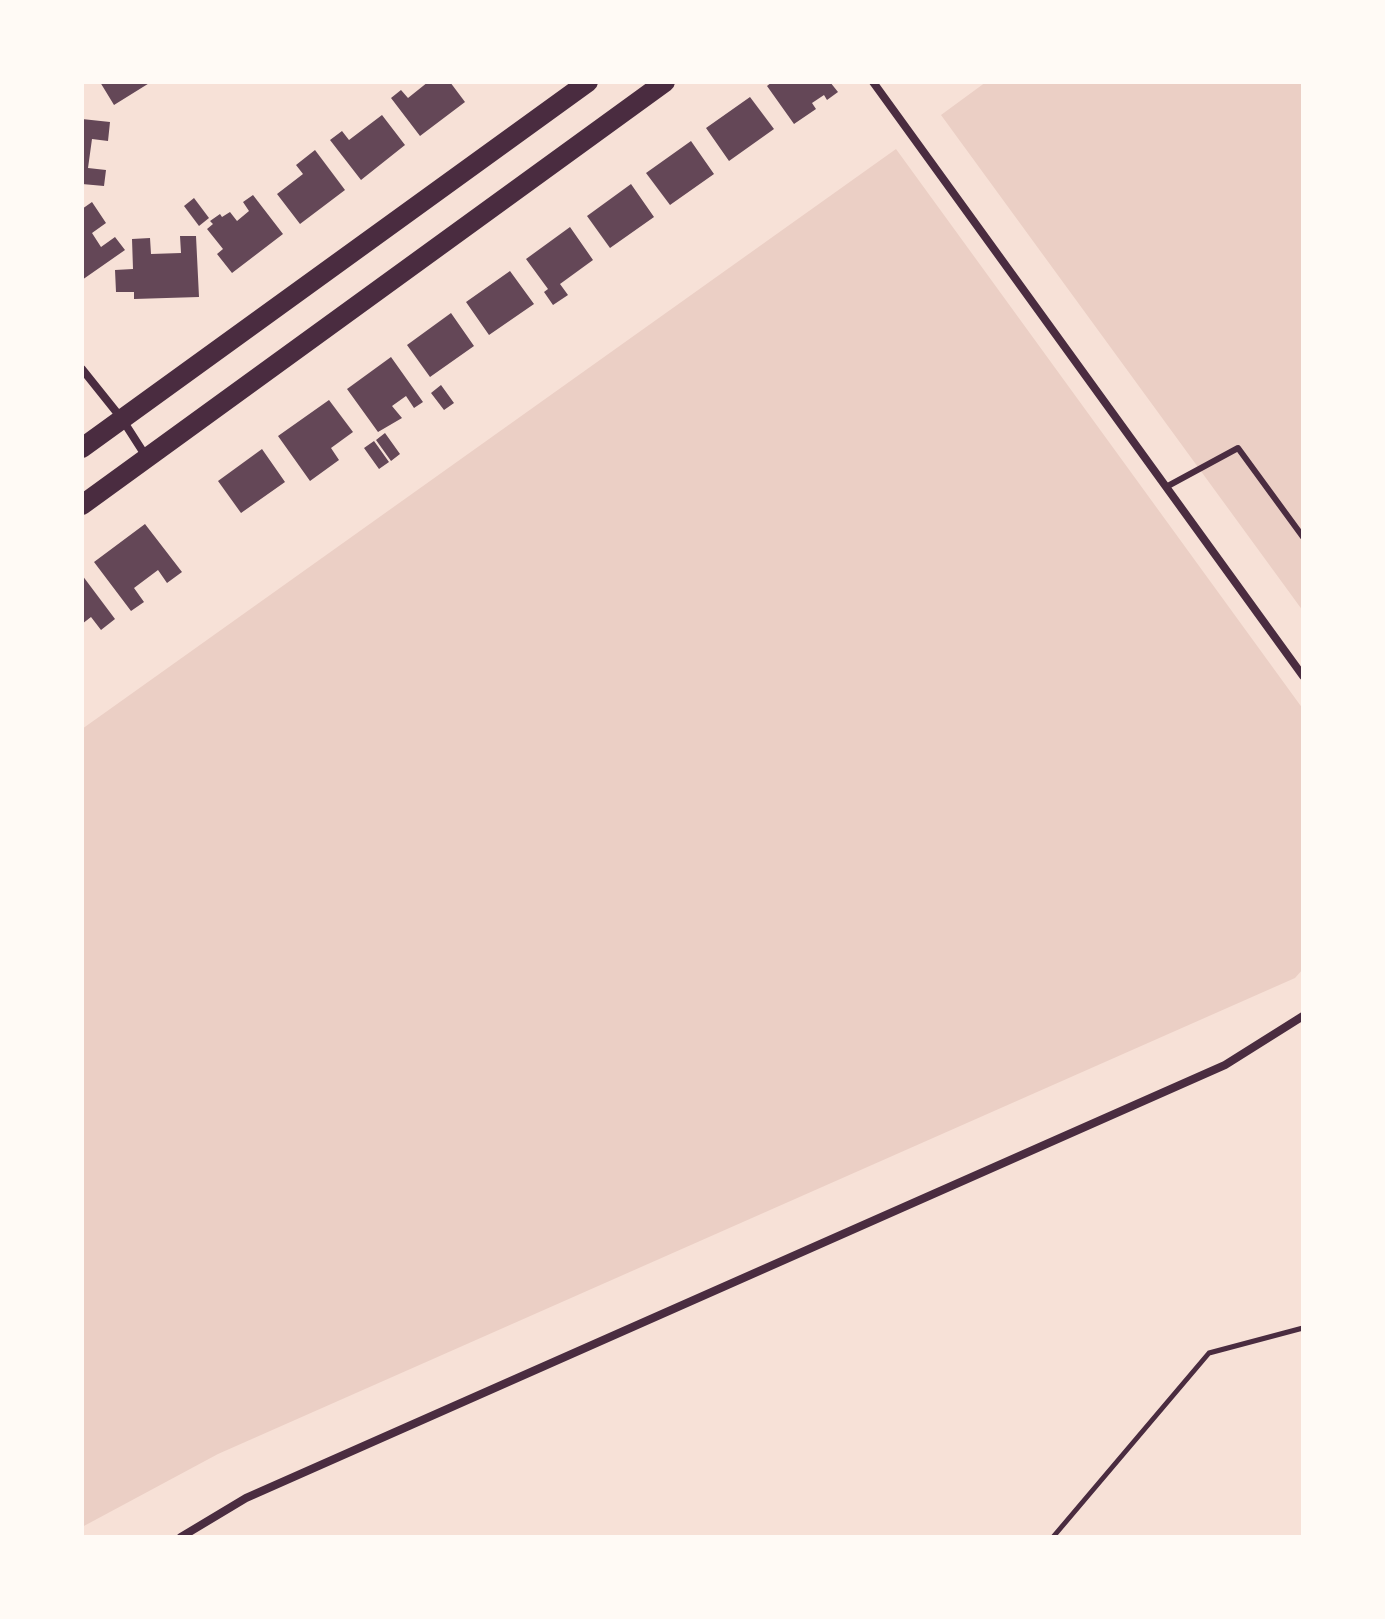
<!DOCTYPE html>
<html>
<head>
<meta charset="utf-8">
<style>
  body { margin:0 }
  #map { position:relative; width:1385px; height:1619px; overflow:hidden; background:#f7e1d7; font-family:Raleway,sans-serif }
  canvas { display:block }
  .frame { position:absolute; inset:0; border:84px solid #fffaf5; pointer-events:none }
</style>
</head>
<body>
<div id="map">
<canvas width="1385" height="1619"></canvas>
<div class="frame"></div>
</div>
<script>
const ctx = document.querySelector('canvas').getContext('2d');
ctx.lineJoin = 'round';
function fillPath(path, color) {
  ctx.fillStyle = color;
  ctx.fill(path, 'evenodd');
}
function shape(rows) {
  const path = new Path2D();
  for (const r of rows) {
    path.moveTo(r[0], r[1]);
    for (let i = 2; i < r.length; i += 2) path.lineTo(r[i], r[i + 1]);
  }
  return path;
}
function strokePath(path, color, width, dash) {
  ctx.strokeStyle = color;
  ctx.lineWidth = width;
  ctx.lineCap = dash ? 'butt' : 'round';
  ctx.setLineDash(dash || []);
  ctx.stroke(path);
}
const green = shape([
  [986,82,1303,82,1303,611,941,115],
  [896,149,1303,709,1303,969,1295,978,218,1454,82,1527,82,729]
]);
const building = shape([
  [100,82,151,82,114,105],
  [428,82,450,82,465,102,420,136,391,98,401,90,408,98],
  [772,82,830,82,838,92,827,100,824,95,812,103,816,109,794,124,767,86],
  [750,97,774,129,729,161,706,128],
  [382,115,405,145,361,180,330,140,342,131,349,140],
  [82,119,110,122,108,141,92,139,88,168,106,170,104,186,82,184],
  [691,141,714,174,670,205,646,173],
  [315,150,345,190,300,224,277,194,303,174,296,165],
  [631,184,654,217,610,248,587,216],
  [253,195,283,234,232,273,217,254,223,249,207,229,213,224,210,221,220,214,222,217,230,212,237,221,249,211,243,202],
  [194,198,209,218,199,226,184,206],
  [92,202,106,223,92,233,101,247,115,237,125,250,82,280,82,209],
  [570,227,593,260,560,284,568,295,553,305,544,292,548,289,526,259],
  [180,236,196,236,199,297,134,299,134,292,116,292,115,270,133,269,132,239,150,238,151,254,181,253],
  [510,271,534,304,489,335,466,302],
  [451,313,474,346,430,377,407,345],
  [391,357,423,402,414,408,406,396,392,406,402,418,378,432,347,389],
  [441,385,454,403,444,410,431,393],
  [329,400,353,432,331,448,339,460,310,481,278,436],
  [385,433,400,454,391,461,376,440],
  [374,441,389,462,379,469,364,448],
  [262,449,285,482,241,513,218,481],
  [145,524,182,572,167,583,158,570,134,588,144,602,131,611,94,562],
  [82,575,115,619,101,630,91,617,82,624]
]);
const path = shape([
  [1053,1537,1209,1353,1303,1328]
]);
const service = shape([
  [1166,487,1238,448,1303,537]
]);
const minor = shape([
  [873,82,1303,676],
  [82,369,122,419,147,458],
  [181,1537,246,1498,1225,1065,1303,1016]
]);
const primary = shape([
  [82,448,588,82],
  [82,505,665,82]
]);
fillPath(green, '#ebcfc5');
fillPath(building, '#644757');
strokePath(path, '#4a2c40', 5);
strokePath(service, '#4a2c40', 6);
strokePath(minor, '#4a2c40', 8);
strokePath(primary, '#4a2c40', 20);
</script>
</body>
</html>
